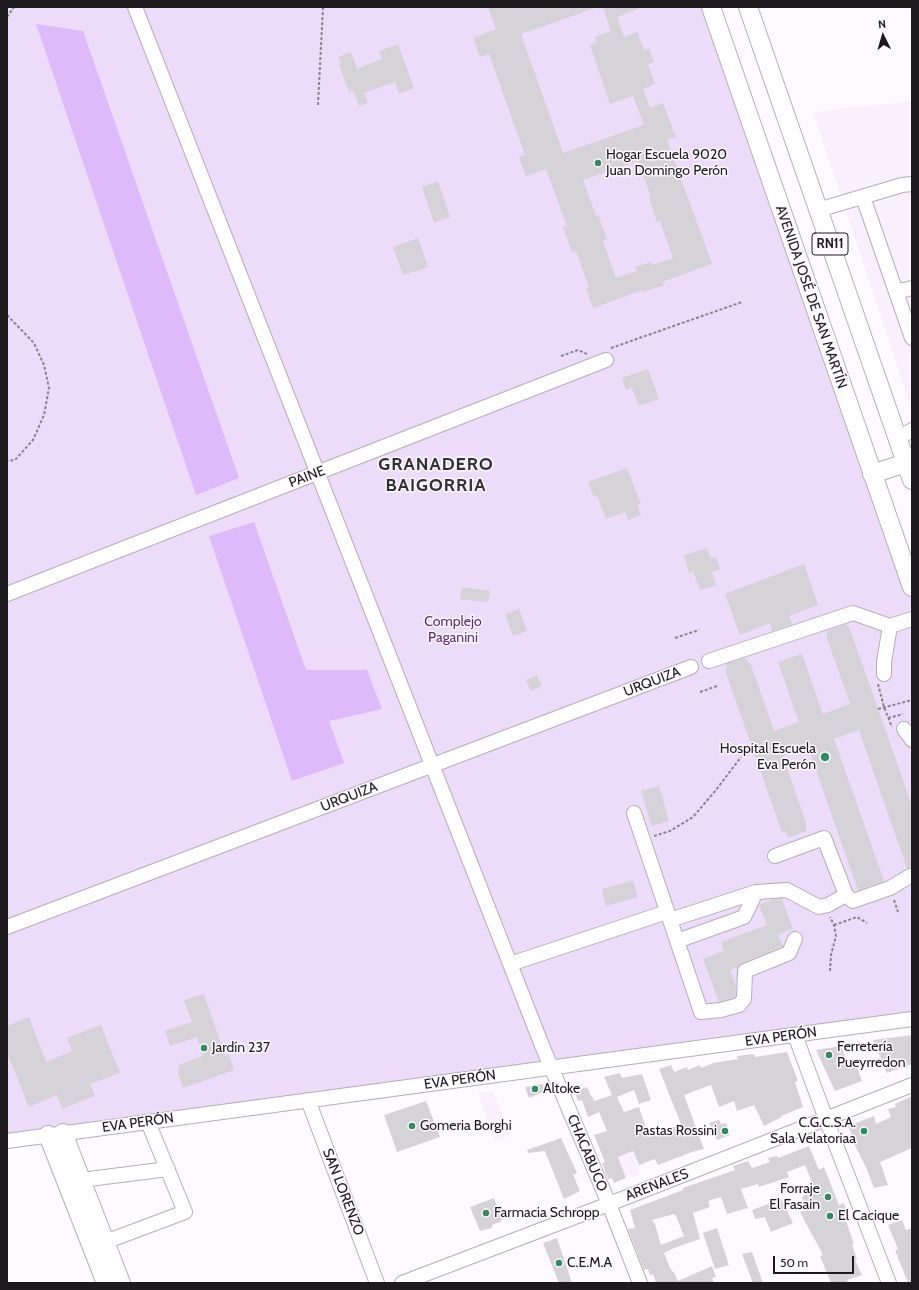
<!DOCTYPE html>
<html>
<head>
<meta charset="utf-8">
<style>
  body { margin:0 }
  #map { position:relative; width:919px; height:1290px; overflow:hidden; background:#fdfaff; font-family:Cabin,sans-serif }
  canvas { display:block }
  .frame { position:absolute; inset:0; border:8px solid #1c1a1d; pointer-events:none }
  .north { position:absolute; left:863px; top:16px; width:40px; height:40px; -webkit-text-stroke:3px #fdfaff; paint-order:stroke; rotate:355deg; font-size:11px; font-weight:700; line-height:16px; text-align:center; color:#1c1a1d }
  .north::after { content:''; display:block; margin:auto; width:14px; height:18px; background:#1c1a1d; clip-path:polygon(50% 0,100% 100%,50% 72%,0 100%) }
  .scale { position:absolute; left:773px; top:1256px; width:81px; height:18px; box-sizing:border-box; border:2px solid #1c1a1d; border-top:0; padding-left:5px; font-size:12px; line-height:14px; white-space:nowrap; color:#1c1a1d; -webkit-text-stroke:3px #fdfaff; paint-order:stroke }
</style>
</head>
<body>
<div id="map">
<canvas width="919" height="1290"></canvas>
<div class="frame"></div>
<div class="north">N</div>
<div class="scale">50 m</div>
</div>
<script>
const ctx = document.querySelector('canvas').getContext('2d');
ctx.lineJoin = 'round';
function fillPath(path, color) {
  ctx.fillStyle = color;
  ctx.fill(path, 'evenodd');
}
function shape(rows) {
  const path = new Path2D();
  for (const r of rows) {
    path.moveTo(r[0], r[1]);
    for (let i = 2; i < r.length; i += 2) path.lineTo(r[i], r[i + 1]);
  }
  return path;
}
function strokePath(path, color, width, dash) {
  ctx.strokeStyle = color;
  ctx.lineWidth = width;
  ctx.lineCap = dash ? 'butt' : 'round';
  ctx.setLineDash(dash || []);
  ctx.stroke(path);
}
function write(font, color, halo, rows, align = 'center') {
  ctx.font = font + ' Cabin,sans-serif';
  ctx.lineWidth = 3;
  ctx.setLineDash([]);
  ctx.textBaseline = 'middle';
  ctx.strokeStyle = halo;
  ctx.fillStyle = color;
  for (const [text, x, y, turn = 0] of rows) {
    ctx.save();
    ctx.translate(x, y);
    ctx.rotate((+turn || 0) * Math.PI / 180);
    ctx.textAlign = isNaN(turn) ? turn : align;
    if (halo) ctx.strokeText(text, 0, 0);
    ctx.fillText(text, 0, 0);
    ctx.restore();
  }
}
const built = shape([
  [912,101,912,411,813,112],
  [493,1092,511,1135,495,1141,478,1093],
  [632,1151,641,1174,626,1178,618,1156]
]);
const green = shape([
  [7,7,711,7,912,587,912,1019,7,1141]
]);
const forest = shape([
  [36,24,83,31,239,478,196,495],
  [254,522,306,670,367,670,382,709,329,721,344,763,292,781,209,536]
]);
const building = shape([
  [488,7,594,7,595,8,521,34,563,153,644,125,633,96,610,104,590,45,597,42,595,37,611,31,603,7,640,7,640,8,617,17,624,37,637,32,644,50,649,48,654,62,648,64,655,84,643,89,650,108,663,103,676,137,667,140,712,264,662,282,664,285,644,292,643,290,593,308,586,288,589,287,576,251,572,252,563,227,567,226,546,169,526,176,519,157,525,155,489,54,480,57,473,38,496,29],
  [638,161,651,197,649,198,657,222,660,221,673,258,652,265,651,262,635,267,637,271,616,278,603,241,607,239,598,215,596,216,583,180],
  [398,44,414,88,399,94,395,82,364,93,368,103,359,106,353,90,349,92,339,64,341,63,338,57,351,52,357,69,382,59,379,51],
  [438,181,450,217,434,223,422,187],
  [418,238,428,267,403,275,393,247],
  [648,369,659,399,639,406,632,388,626,390,622,378],
  [627,468,641,504,637,505,641,515,628,520,625,512,606,519,597,495,594,497,588,482],
  [707,548,711,558,716,557,720,569,712,572,716,585,700,590,693,571,689,573,684,555],
  [804,564,818,605,789,616,792,624,772,631,770,623,740,635,725,594],
  [462,587,490,591,488,602,460,599],
  [519,609,527,631,513,636,505,614],
  [846,624,850,629,912,806,912,868,907,868,859,730,834,739,884,881,858,890,808,747,783,756,806,823,806,831,788,838,786,831,782,832,726,673,726,664,745,658,751,665,774,731,799,722,778,662,802,654,823,714,850,704,827,638,827,631],
  [537,675,542,686,531,691,526,680],
  [659,786,669,821,652,826,641,791],
  [633,881,638,897,606,906,602,889],
  [774,899,782,899,793,929,778,934,783,946,742,963,738,967,730,970,736,986,736,995,734,998,719,1002,703,959,724,951,721,942,767,925,759,905],
  [204,994,225,1056,229,1055,234,1070,183,1088,177,1070,180,1069,178,1065,203,1056,197,1037,170,1046,165,1031,192,1022,184,1000],
  [29,1017,46,1062,72,1051,67,1038,101,1025,120,1073,90,1084,95,1096,62,1109,57,1095,29,1107,7,1052,7,1026],
  [912,1035,912,1064,887,1073,873,1040],
  [841,1046,848,1064,855,1062,862,1081,835,1091,816,1050],
  [787,1052,798,1081,795,1082,803,1107,781,1116,782,1117,764,1126,754,1105,737,1111,734,1101,719,1107,711,1085,684,1095,704,1149,692,1152,658,1165,655,1159,639,1165,633,1151,618,1157,626,1178,614,1183,612,1178,608,1179,602,1163,605,1162,594,1135,607,1131,599,1112,588,1117,582,1100,578,1101,574,1091,587,1087,591,1096,592,1096,594,1101,612,1095,604,1077,620,1073,622,1078,642,1074,651,1100,639,1104,634,1090,617,1097,624,1112,639,1107,649,1137,681,1124,659,1069,671,1065,674,1072,687,1067,688,1070,700,1065,701,1068,713,1063,738,1059,737,1056,754,1054,755,1057],
  [543,1084,545,1091,529,1098,525,1087],
  [912,1096,912,1148,880,1162,888,1185,874,1188,866,1167,851,1138,853,1137,848,1126,874,1116,876,1124,891,1117,888,1109,896,1107,895,1104],
  [426,1101,440,1137,397,1152,384,1115],
  [719,1120,721,1124,726,1123,730,1135,717,1140,709,1123],
  [561,1138,577,1173,573,1175,580,1191,564,1199,545,1151,528,1153,527,1150],
  [809,1146,819,1170,824,1167,839,1205,844,1203,848,1217,845,1218,854,1244,852,1245,857,1259,855,1260,862,1275,847,1280,848,1283,831,1283,820,1256,823,1255,800,1212,807,1210,802,1197,815,1190,805,1165,787,1172,789,1177,759,1187,758,1184,741,1189,748,1208,727,1214,721,1197,708,1201,710,1207,693,1213,700,1239,674,1248,664,1253,670,1268,674,1273,678,1281,712,1266,716,1277,712,1278,714,1283,656,1283,653,1274,650,1275,648,1269,644,1270,628,1229,635,1228,630,1210,683,1190,683,1188,735,1170,733,1166,748,1161,752,1168,770,1162,768,1158,777,1156,778,1158],
  [674,1214,676,1216,684,1236,661,1245,655,1224,652,1220],
  [494,1198,502,1221,492,1225,492,1228,480,1231,470,1207],
  [781,1199,793,1223,771,1232,765,1217,755,1219,752,1210],
  [902,1220,906,1230,912,1228,912,1283,908,1283,895,1250,898,1249,888,1225],
  [717,1228,729,1265,715,1269,703,1233],
  [557,1238,572,1283,559,1283,543,1243],
  [752,1252,763,1283,753,1283,742,1254]
]);
const path = shape([
  [7,17,14,7],
  [318,105,323,7],
  [7,315,34,343,44,365,49,388,44,415,33,440,15,460,7,461],
  [611,348,742,302],
  [561,356,578,350,587,354],
  [675,638,699,630],
  [878,684,884,707,892,727],
  [700,692,717,686],
  [878,709,912,700],
  [888,718,903,714],
  [654,836,670,831,693,817,716,790,741,757],
  [894,900,898,912],
  [834,925,857,917,867,923],
  [830,971,831,955,836,936,834,925,830,917]
]);
const minor = shape([
  [135,7,543,1048,609,1204,640,1283],
  [863,197,912,338],
  [818,210,902,185,912,184],
  [896,292,912,288],
  [897,439,912,430],
  [7,594,606,360],
  [709,661,853,613,890,626],
  [884,674,884,662,890,626,912,619],
  [904,729,912,740],
  [634,813,701,1012,721,1010,739,1005,744,999,745,971,789,953,795,939],
  [775,856,824,838,846,895,853,901,890,888,910,876],
  [670,920,756,892,787,890,819,907,828,905,846,895],
  [7,927,691,667],
  [677,941,744,917,756,892],
  [510,964,667,912],
  [795,1035,826,1119,889,1283],
  [308,1100,377,1283],
  [7,1141,912,1019],
  [81,1180,168,1169],
  [105,1242,185,1212,148,1122],
  [402,1283,609,1204,912,1085]
]);
const major = shape([
  [711,7,912,587],
  [748,7,912,480],
  [872,474,906,463],
  [63,1133,121,1283],
  [48,1135,106,1283]
]);
const markers = [
  [598,163,4,"#2e8b62"],
  [825,757,5,"#2e8b62"],
  [204,1048,4,"#2e8b62"],
  [829,1055,4,"#2e8b62"],
  [535,1089,4,"#2e8b62"],
  [412,1126,4,"#2e8b62"],
  [725,1131,4,"#2e8b62"],
  [864,1131,4,"#2e8b62"],
  [828,1197,4,"#2e8b62"],
  [486,1213,4,"#2e8b62"],
  [830,1216,4,"#2e8b62"],
  [559,1263,4,"#2e8b62"]
];
const shields = [
  [830,244,36]
];
const shieldNames = [
  ["RN11",830,244]
];
const poiNames = [
  ["Hogar Escuela 9020",606,155],
  ["Juan Domingo Perón",606,171],
  ["Hospital Escuela",816,749,"right"],
  ["Eva Perón",816,765,"right"],
  ["Ferretería",837,1047],
  ["Pueyrredon",837,1063],
  ["Jardín 237",212,1048],
  ["Altoke",543,1089],
  ["C.G.C.S.A.",856,1123,"right"],
  ["Sala Velatoriaa",856,1139,"right"],
  ["Gomeria Borghi",420,1126],
  ["Pastas Rossini",717,1131,"right"],
  ["Forraje",820,1189,"right"],
  ["El Fasain",820,1205,"right"],
  ["Farmacia Schropp",494,1213],
  ["El Cacique",838,1216],
  ["C.E.M.A",567,1263]
];
const streetNames = [
  ["AVENIDA JOSÉ DE SAN MARTÍN",811,297,71],
  ["PAINE",307,477,-21],
  ["URQUIZA",652,682,-21],
  ["URQUIZA",349,797,-21],
  ["EVA PERÓN",781,1037,-8],
  ["EVA PERÓN",460,1080,-8],
  ["EVA PERÓN",138,1123,-8],
  ["CHACABUCO",587,1153,67],
  ["ARENALES",657,1185,-21],
  ["SAN LORENZO",343,1192,69]
];
const parkNames = [
  ["Complejo",453,622],
  ["Paganini",453,638]
];
const districtNames = [
  ["GRANADERO",436,465],
  ["BAIGORRIA",436,486]
];
fillPath(built, '#f8f0fd');
fillPath(green, '#ecdbf9');
fillPath(forest, '#dfbafa');
fillPath(building, '#d5d2d8');
strokePath(minor, '#b2afb5', 16);
strokePath(major, '#b2afb5', 20);
strokePath(path, '#89868a', 2, [3, 2]);
strokePath(minor, '#fff', 14);
strokePath(major, '#fff', 18);
for (const [x, y, r, color] of markers) {
  const dot = new Path2D();
  dot.arc(x, y, r, 0, 2 * Math.PI);
  ctx.fillStyle = color;
  ctx.fill(dot);
  strokePath(dot, '#fdfaff', 1.5);
}
for (const [x, y, w] of shields) {
  const box = new Path2D();
  box.roundRect(x - w / 2, y - 11, w, 22, 3);
  ctx.fillStyle = '#fdfaff';
  ctx.fill(box);
  strokePath(box, '#1c1a1d', 1);
}
write('bold 13px', '#1c1a1d', null, shieldNames);
write('14px', '#1c1a1d', '#fdfaff', poiNames, 'left');
write('14px', '#1c1a1d', '#fdfaff', streetNames);
write('14px', '#612782', '#fdfaff', parkNames);
ctx.letterSpacing = '1px';
write('bold 18px', '#343136', '#fdfaff', districtNames);
ctx.letterSpacing = '0px';
</script>
</body>
</html>
